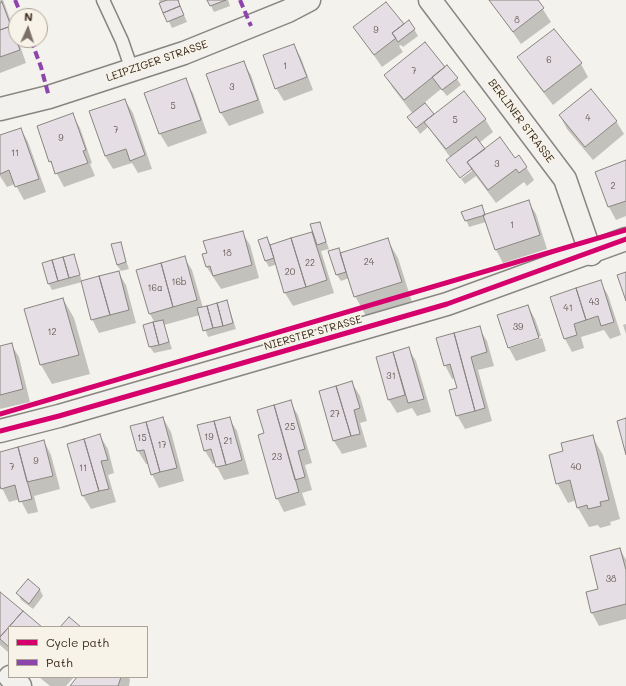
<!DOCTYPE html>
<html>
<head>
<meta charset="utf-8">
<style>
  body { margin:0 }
  #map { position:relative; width:626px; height:686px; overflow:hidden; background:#f4f2ec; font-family:Mali,sans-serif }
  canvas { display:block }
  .legend { position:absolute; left:8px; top:626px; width:140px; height:52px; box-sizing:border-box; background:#f7f3e8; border:1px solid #aca397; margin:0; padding:5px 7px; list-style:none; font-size:12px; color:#3b2a1e }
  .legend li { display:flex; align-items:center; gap:8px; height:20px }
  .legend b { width:20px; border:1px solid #aca397 }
  .north { position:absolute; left:8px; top:8px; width:40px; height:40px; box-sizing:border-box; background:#f7f3e8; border:1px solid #aca397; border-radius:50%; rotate:3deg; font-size:11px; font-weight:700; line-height:16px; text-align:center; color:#3b2a1e }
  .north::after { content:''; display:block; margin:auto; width:14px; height:18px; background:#7c7066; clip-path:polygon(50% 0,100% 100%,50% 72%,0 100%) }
</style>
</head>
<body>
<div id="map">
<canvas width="626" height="686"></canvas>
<ul class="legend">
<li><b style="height:5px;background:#d6006c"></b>Cycle path</li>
<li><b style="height:5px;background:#8e44ad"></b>Path</li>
</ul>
<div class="north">N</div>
</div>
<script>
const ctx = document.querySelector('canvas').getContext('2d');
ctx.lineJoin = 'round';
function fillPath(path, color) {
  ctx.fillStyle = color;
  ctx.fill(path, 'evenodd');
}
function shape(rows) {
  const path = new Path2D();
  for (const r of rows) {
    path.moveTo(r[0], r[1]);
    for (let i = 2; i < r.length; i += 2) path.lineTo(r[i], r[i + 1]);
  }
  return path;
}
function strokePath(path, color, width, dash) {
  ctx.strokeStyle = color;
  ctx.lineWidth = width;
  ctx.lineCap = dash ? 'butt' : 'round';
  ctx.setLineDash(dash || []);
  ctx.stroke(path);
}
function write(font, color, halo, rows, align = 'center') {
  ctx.font = font + ' Mali,sans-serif';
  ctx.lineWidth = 3;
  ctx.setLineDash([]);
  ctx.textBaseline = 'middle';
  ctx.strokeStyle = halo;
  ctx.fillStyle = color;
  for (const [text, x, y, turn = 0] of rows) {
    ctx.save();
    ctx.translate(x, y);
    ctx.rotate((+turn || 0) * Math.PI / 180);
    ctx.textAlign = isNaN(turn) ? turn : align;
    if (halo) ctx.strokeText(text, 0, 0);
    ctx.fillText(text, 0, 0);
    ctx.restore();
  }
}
const shadow = shape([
  [0,0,3,0,16,35,16,40,18,40,26,63,0,73],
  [159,0,180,0,178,1,187,22,172,28],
  [208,0,228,0,230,6,214,12],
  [490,0,537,0,551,22,521,44],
  [403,26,414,29,418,36,403,47,401,45,399,46,403,52,382,67,354,27],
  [554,30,581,64,588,77,553,105,526,70,518,57],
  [294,45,301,58,313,90,284,101,276,88],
  [243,62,251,75,264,113,229,126,221,113,207,75],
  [444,69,457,79,461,85,447,96,441,89,424,103,434,115,485,119,493,132,479,143,484,149,515,160,526,167,534,180,527,186,524,182,496,203,476,176,465,184,461,179,472,171,472,168,460,177,450,157,428,127,420,134,409,117,413,114,393,88,385,75],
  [185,80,193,93,207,133,168,147,160,134,146,93],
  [125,100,133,113,152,169,138,173,132,163,113,169,105,156,90,111],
  [72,114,80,128,92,163,90,164,95,176,64,187,50,161],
  [560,116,616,121,624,134,593,160,567,129],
  [21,129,28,142,46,192,24,200,15,184,7,187,0,176,0,136],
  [626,161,626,216,616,220,609,207,596,172],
  [528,201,536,214,547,249,503,263,496,250,486,222,469,227,463,212,481,206,486,215],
  [320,223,329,249,321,251,334,293,293,306,285,293,277,264,269,267,265,260,267,238,271,245,312,233,314,236],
  [242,232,250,245,259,278,221,289,206,266,208,253],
  [387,239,398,258,412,302,366,316,355,296,349,278,341,281,337,275,338,249,341,254],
  [120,243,129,269,121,271,117,265],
  [73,255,82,281,118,272,126,285,136,323,99,333,92,319,82,282,52,290,49,284],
  [184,257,192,270,203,308,227,301,236,329,208,337,200,315,164,325,172,349,154,353,150,347,155,323,150,314],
  [600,282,608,295,621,335,610,339,604,330,581,337,584,348,572,352,565,339],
  [63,299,74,318,90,374,52,384,41,365,25,310],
  [528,306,535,319,541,336,510,346,510,348,542,338,546,351,516,361,509,348],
  [626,324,626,334,623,325],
  [479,328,487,341,494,366,478,370,492,421,465,429,457,415,458,389,455,378,452,379,445,365],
  [11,344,19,357,30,402,0,409,0,347],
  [408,348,416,361,431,412,417,416,412,408,397,413,389,400,377,357],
  [352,383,360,396,367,421,360,423,367,447,342,454,334,441,320,392],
  [290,402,298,415,312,463,305,465,312,490,302,493,306,505,284,512,277,498,265,434],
  [163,418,171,432,184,481,159,488,152,474,149,464,146,464,138,451,132,427],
  [229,418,237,431,249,474,224,480,215,463,213,464,205,451,198,426],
  [100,436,108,449,114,473,108,475,116,502,91,509,83,496,69,444],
  [592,436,603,455,620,519,610,522,611,525,600,528,598,525,589,527,578,508,577,500,568,503,557,483,565,452],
  [44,441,51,455,60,489,34,496,38,512,28,514,20,499,9,502,2,488,0,482,0,453],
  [620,549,626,560,626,619,599,626,592,613,600,590],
  [28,581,40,590,43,596,33,609,21,600,18,593],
  [0,593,41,627,9,627,9,653,0,645],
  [39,677,74,677,66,686,50,686],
  [78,677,129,677,130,680,129,686,71,686]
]);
const building = shape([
  [167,0,178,0,180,6,163,13,159,3,167,0],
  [207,0,226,0,210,6,207,0],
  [489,0,538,0,544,8,513,32,489,0],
  [2,2,11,26,0,30,0,3,2,2],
  [386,2,404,24,392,33,396,38,374,55,353,27,386,2],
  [180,6,184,15,167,22,163,13,180,6],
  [409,20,415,29,398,42,392,33,409,20],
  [11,26,20,50,0,57,0,30,11,26],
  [554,29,582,63,544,92,517,57,554,29],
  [425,42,445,67,404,100,384,75,425,42],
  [294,44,307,77,275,89,263,55,294,44],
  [244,61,258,100,220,113,206,74,244,61],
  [447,65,458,78,442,90,432,77,447,65],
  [186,78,201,120,159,134,144,93,186,78],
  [591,89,617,121,585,147,559,115,591,89],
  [464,91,486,119,446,149,424,122,464,91],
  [125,99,145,155,130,161,126,149,105,156,89,111,125,99],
  [425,103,434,114,416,128,407,117,425,103],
  [73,113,86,150,83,151,88,163,55,174,51,161,49,162,37,126,73,113],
  [21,128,39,179,15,187,9,170,0,174,0,135,21,128],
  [476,137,485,149,467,162,472,169,460,178,446,160,476,137],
  [500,137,515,158,519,155,527,167,519,173,516,169,488,190,467,162,500,137],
  [626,160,626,201,608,207,595,172,626,160],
  [529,200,540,235,495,250,483,215,529,200],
  [482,205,485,215,465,221,461,212,482,205],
  [320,222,326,242,317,245,310,224,320,222],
  [243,231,252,265,213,276,210,266,206,267,202,254,207,253,203,241,243,231],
  [312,232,327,280,306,287,291,238,312,232],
  [267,237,274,258,265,261,258,240,267,237],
  [291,238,306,287,284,293,270,245,291,238],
  [388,238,402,282,354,297,340,253,388,238],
  [121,242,126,262,117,265,111,244,121,242],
  [339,248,346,272,336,275,328,251,339,248],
  [74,254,80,275,69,278,63,257,74,254],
  [185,256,197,300,173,307,161,263,185,256],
  [63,257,69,278,58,281,52,260,63,257],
  [52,260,58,281,48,284,42,263,52,260],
  [161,263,173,307,149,314,136,270,161,263],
  [119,271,129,310,110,315,99,276,119,271],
  [626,272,626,301,617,275,626,272],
  [99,276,110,315,91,320,81,281,99,276],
  [601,280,614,322,601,326,598,316,586,320,576,288,601,280],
  [576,288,586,320,574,324,577,335,564,339,550,297,576,288],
  [63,298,79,355,40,365,24,309,63,298],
  [227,300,233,323,223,326,217,303,227,300],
  [217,303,223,326,213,328,207,306,217,303],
  [528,305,539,338,508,348,497,315,528,305],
  [207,306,213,328,203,331,197,308,207,306],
  [163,320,169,342,159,345,153,322,163,320],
  [153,322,159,345,149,347,143,325,153,322],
  [480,326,487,352,471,357,485,408,475,411,454,333,480,326],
  [454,333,475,411,456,416,449,390,457,388,450,364,444,366,436,338,454,333],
  [12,343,23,389,0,395,0,346,12,343],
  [409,347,424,399,408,403,393,352,409,347],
  [393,352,405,395,388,400,376,357,393,352],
  [352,381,360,408,354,410,360,434,351,436,336,386,352,381],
  [336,386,351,436,333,441,319,391,336,386],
  [291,400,305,449,298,451,305,477,295,480,274,405,291,400],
  [274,405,299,492,276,499,258,435,264,433,257,410,274,405],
  [163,417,177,468,160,472,146,422,163,417],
  [230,417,242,460,226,465,214,421,230,417],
  [626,418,626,455,617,421,626,418],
  [214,421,226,465,216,467,211,449,204,451,197,425,214,421],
  [146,422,160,472,151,475,144,450,137,451,130,426,146,422],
  [100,434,108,460,101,461,109,489,99,491,84,439,100,434],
  [593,435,609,500,600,502,601,506,588,509,587,505,577,508,570,480,556,484,549,455,563,451,561,443,593,435],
  [84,439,99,491,82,496,67,444,84,439],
  [44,440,53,476,27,482,18,447,44,440],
  [18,447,32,499,19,502,15,485,1,489,0,486,0,452,18,447],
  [620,548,626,570,626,604,591,613,586,592,598,589,590,556,620,548],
  [28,579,40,589,29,604,16,593,28,579],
  [0,592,23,611,0,637,0,592],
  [23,611,42,627,9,627,9,647,0,639,0,637,23,611],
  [69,617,81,627,60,627,69,617],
  [77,677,121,677,118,686,70,686,77,677]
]);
const service = shape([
  [103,0,122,41,132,70]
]);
const minor = shape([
  [430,0,565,179,591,254],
  [0,109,49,97,184,53,288,11,309,0]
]);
const tertiary = shape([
  [0,431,59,416,447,304,626,239],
  [10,677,20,686]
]);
const quiet = shape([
  [15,0,22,16],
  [240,0,251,26],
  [31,40,41,67,49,97]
]);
const cycleway = shape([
  [0,414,626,230],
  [0,431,59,416,447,304,626,239]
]);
const numberNames = [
  ["8",517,20],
  ["9",376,30],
  ["6",549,60],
  ["1",285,66],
  ["7",414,71],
  ["3",232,87],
  ["5",173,106],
  ["4",588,118],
  ["5",455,120],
  ["7",116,130],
  ["9",61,138],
  ["11",15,153],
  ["3",497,164],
  ["2",613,186],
  ["1",512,225],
  ["18",227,253],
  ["24",369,262],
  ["22",310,263],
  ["20",290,272],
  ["16b",179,282],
  ["16a",155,288],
  ["43",594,302],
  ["41",568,308],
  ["39",518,327],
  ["12",52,332],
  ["31",391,376],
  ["27",335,414],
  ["25",290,427],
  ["19",209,437],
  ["15",142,438],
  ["21",228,441],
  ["17",162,445],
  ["23",277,457],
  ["9",36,461],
  ["7",12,467],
  ["40",576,467],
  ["11",83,468],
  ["38",611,579]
];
const streetNames = [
  ["LEIPZIGER STRASSE",157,61,-19],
  ["BERLINER STRASSE",521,121,53],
  ["NIERSTER STRASSE",313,333,-16]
];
fillPath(shadow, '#0003');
fillPath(building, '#e5dfe5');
strokePath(building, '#898580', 1);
strokePath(service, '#898580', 15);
strokePath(minor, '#898580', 25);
strokePath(tertiary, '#898580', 25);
strokePath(service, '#f2f1ed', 12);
strokePath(minor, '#f2f1ed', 22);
strokePath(tertiary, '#f2f1ed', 22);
strokePath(quiet, '#8e44ad', 4, [8, 4]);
strokePath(cycleway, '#d6006c', 5);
write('9px', '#665851', null, numberNames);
write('11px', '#3b2a1e', '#f7f3e8', streetNames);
</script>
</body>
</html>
